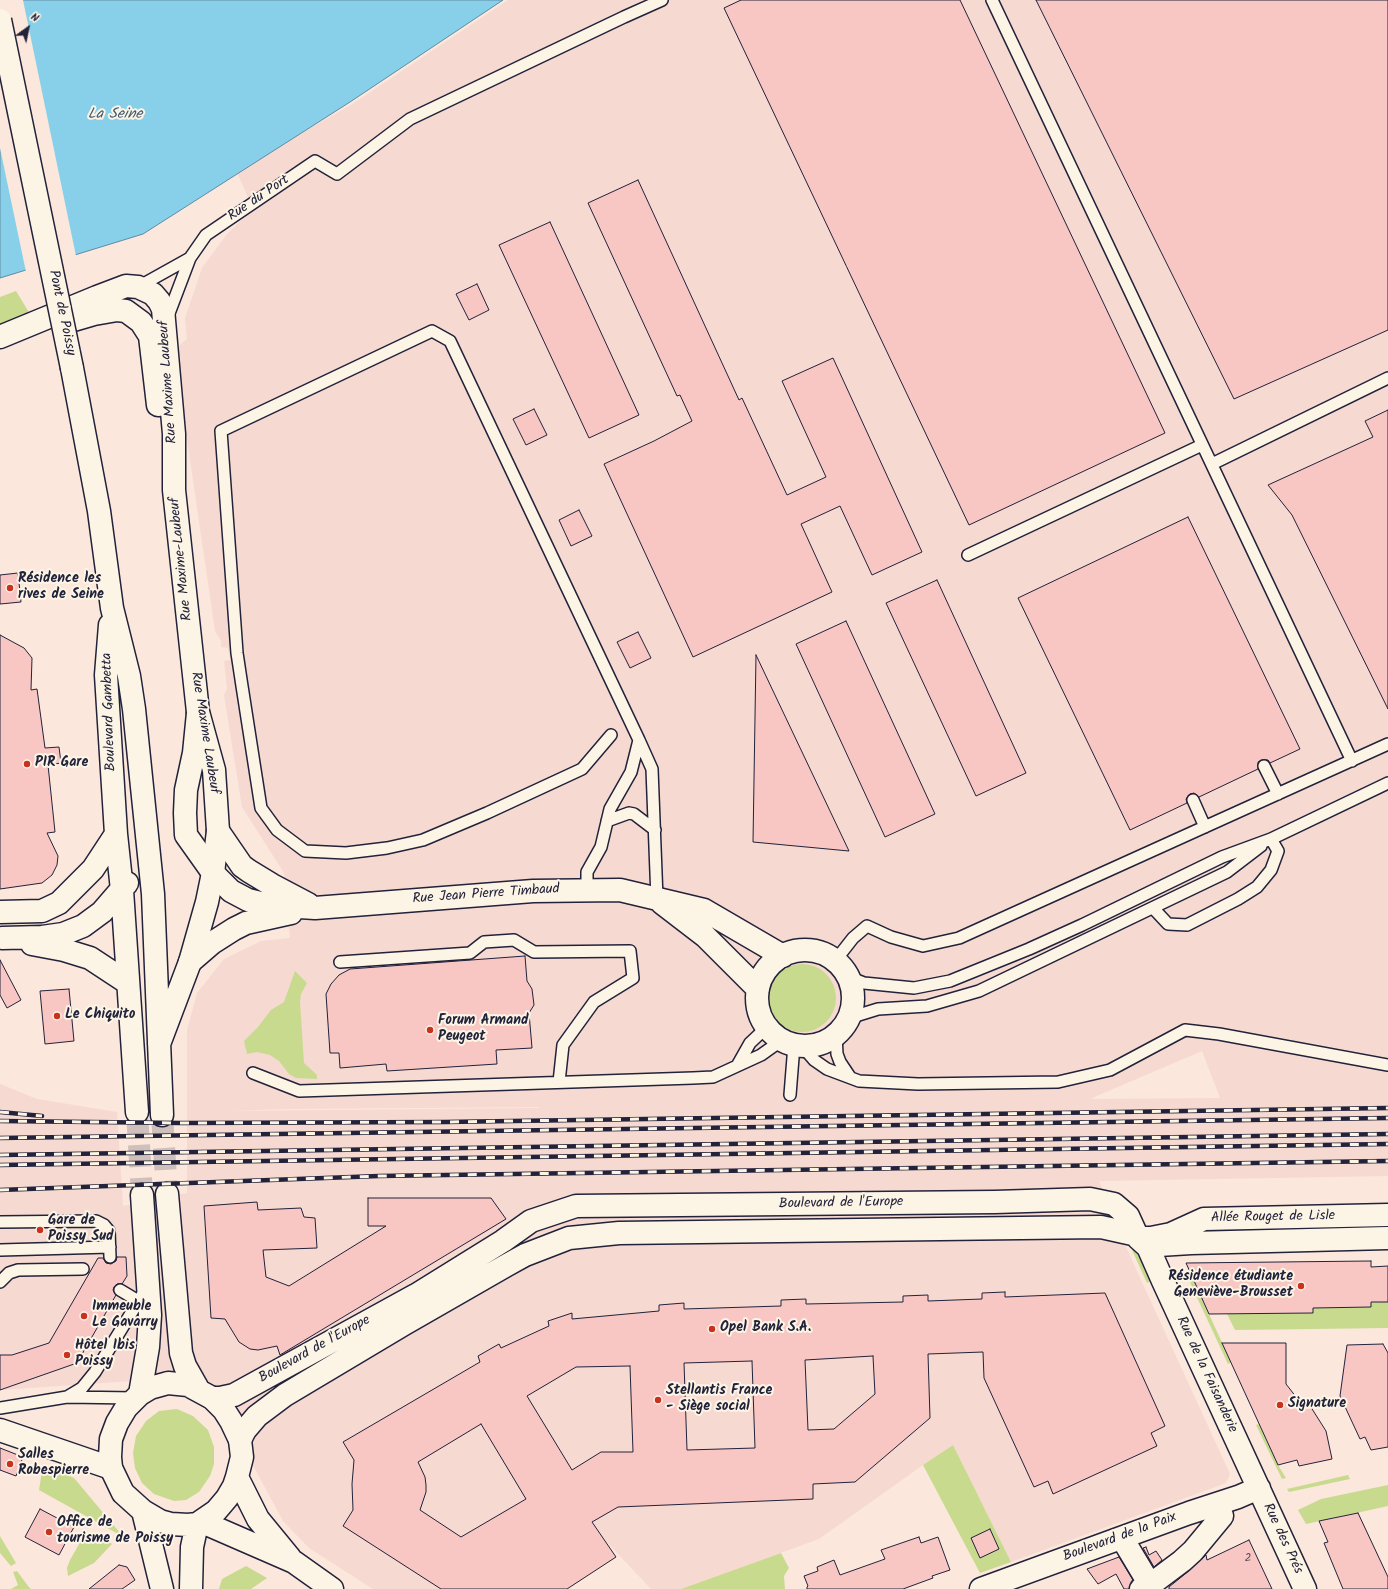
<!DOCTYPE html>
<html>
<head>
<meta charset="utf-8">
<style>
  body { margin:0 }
  #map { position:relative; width:1388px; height:1589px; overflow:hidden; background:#fbe7db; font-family:Kalam,sans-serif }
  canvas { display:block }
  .north { position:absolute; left:8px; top:8px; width:40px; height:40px; -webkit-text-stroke:3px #fcf5e5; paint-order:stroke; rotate:33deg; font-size:11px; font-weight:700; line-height:16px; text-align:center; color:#22223b }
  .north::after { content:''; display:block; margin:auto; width:14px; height:18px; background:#22223b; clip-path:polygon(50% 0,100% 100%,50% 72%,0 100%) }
</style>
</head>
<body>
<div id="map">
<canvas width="1388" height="1589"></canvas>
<div class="north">N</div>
</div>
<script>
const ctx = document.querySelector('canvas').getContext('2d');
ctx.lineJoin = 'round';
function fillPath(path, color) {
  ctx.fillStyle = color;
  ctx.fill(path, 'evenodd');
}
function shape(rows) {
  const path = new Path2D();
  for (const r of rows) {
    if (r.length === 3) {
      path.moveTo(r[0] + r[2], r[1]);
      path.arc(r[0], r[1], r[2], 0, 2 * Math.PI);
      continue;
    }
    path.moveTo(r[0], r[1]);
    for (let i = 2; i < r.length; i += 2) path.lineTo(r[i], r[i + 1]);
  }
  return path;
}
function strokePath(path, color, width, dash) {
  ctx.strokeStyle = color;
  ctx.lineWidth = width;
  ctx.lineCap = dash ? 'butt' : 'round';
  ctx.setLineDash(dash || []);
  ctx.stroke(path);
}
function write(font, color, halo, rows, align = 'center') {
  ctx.font = font + ' Kalam,sans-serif';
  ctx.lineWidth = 4;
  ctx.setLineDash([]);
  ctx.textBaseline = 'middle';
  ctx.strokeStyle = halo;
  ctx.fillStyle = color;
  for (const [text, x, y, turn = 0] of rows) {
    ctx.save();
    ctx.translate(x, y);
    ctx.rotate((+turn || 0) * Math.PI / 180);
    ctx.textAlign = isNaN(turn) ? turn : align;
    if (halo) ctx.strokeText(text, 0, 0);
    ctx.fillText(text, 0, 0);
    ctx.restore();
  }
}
const built = shape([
  [508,0,1388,0,1388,1176,1099,1181,1125,1245,1230,1474,1226,1483,1011,1562,953,1445,923,1465,819,1539,681,1589,651,1589,603,1538,527,1589,373,1589,309,1548,283,1521,205,1376,0,1390,0,1084,37,1099,117,1112,123,1206,187,1193,187,1030,197,993,224,959,261,941,290,938,284,873,242,807,224,695,227,689,224,661,230,660,228,648,221,647,221,641,215,631,174,350,187,339,185,318,202,268,227,234,253,209,236,170,351,105],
  [1202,1051,1220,1098,1092,1099,1092,1098],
  [539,1107,539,1108,225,1111,288,1109]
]);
const green = shape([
  [16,291,30,314,0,336,0,297],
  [802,998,34],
  [295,971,307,983,301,994,300,1002,304,1063,317,1075,317,1079,296,1078,289,1074,279,1061,270,1055,257,1052,247,1054,244,1041,258,1027,271,1010,284,1002],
  [1138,1247,1153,1280,1147,1283,1132,1250],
  [1191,1275,1231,1362,1228,1364,1187,1276],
  [1371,1302,1388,1302,1388,1328,1235,1330,1227,1314,1313,1313,1313,1308,1371,1307],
  [177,1409,193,1416,208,1430,214,1447,214,1464,210,1476,199,1492,186,1500,174,1501,154,1494,142,1483,135,1468,133,1453,136,1436,146,1421,159,1411],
  [1259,1424,1278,1465,1286,1478,1282,1479,1256,1425],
  [953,1445,1011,1562,980,1573,923,1465],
  [43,1465,74,1478,121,1534,120,1535,39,1490],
  [1348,1475,1350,1479,1289,1492,1287,1489],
  [1388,1485,1388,1506,1306,1524,1298,1510,1321,1499],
  [93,1532,98,1534,112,1544,94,1563,68,1576,67,1568,70,1560,82,1539,87,1533],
  [0,1536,16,1563,11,1566,0,1553],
  [781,1553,789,1568,784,1576,785,1589,681,1589],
  [246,1566,267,1578,251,1589,219,1589,222,1579],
  [17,1571,28,1586,31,1589,11,1589,18,1585,13,1572]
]);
const water = shape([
  [0,0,503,0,350,102,143,234,0,278,0,0]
]);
const pier = shape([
  [0,0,23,0,76,256,26,272,0,148]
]);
const building = shape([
  [741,0,960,0,1165,433,969,525,724,8,741,0],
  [1036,0,1388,0,1388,330,1234,399,1036,0],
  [638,180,739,400,742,398,787,495,826,477,782,381,833,358,922,552,872,575,840,506,801,524,832,592,693,657,604,464,654,441,692,421,680,395,677,396,588,203,638,180],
  [550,222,639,415,589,438,499,245,550,222],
  [477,284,489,310,469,320,456,294,477,284],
  [534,409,547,435,526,445,513,419,534,409],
  [1388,410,1388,709,1292,515,1268,485,1373,437,1365,421,1388,410],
  [579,510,592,536,571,546,559,520,579,510],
  [1188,517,1300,749,1270,763,1268,760,1261,760,1258,762,1258,769,1199,797,1194,793,1190,794,1186,799,1187,803,1130,830,1018,598,1188,517],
  [18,573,21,602,0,604,0,575,18,573],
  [937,580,1026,773,976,796,886,603,937,580],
  [846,621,935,814,885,837,796,644,846,621],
  [638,632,651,658,630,668,617,642,638,632],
  [0,635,24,648,32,658,31,690,37,689,45,748,59,747,61,763,48,765,55,832,47,833,58,856,57,865,52,875,42,883,0,889,0,635],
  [756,655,849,851,753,842,756,655],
  [525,956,527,981,532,989,534,1005,529,1013,532,1048,496,1050,497,1064,387,1071,386,1064,340,1068,339,1053,330,1053,326,994,331,984,339,975,350,969,525,956],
  [0,960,21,1000,7,1008,0,995,0,960],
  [69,989,74,1041,45,1044,40,991,69,989],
  [368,1198,491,1198,506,1219,280,1355,277,1346,258,1350,250,1349,239,1342,225,1319,211,1318,204,1206,257,1202,258,1210,301,1208,304,1217,315,1218,317,1248,263,1250,266,1277,289,1286,386,1226,368,1226,368,1198],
  [117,1257,126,1257,127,1276,122,1284,117,1284,114,1287,113,1290,116,1295,77,1363,0,1390,0,1355,12,1355,49,1343,98,1258,103,1258,106,1263,111,1264,116,1261,117,1257],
  [1371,1261,1371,1267,1388,1266,1388,1302,1371,1302,1371,1307,1313,1308,1313,1313,1209,1314,1186,1263,1371,1261],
  [1005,1292,1005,1297,1105,1293,1165,1426,1151,1433,1157,1446,1053,1494,1048,1481,1034,1487,984,1378,983,1352,928,1354,930,1418,855,1482,813,1484,813,1499,618,1507,592,1522,616,1557,567,1589,441,1589,343,1526,353,1510,352,1484,354,1460,343,1442,480,1362,478,1356,499,1344,501,1348,549,1326,548,1321,572,1313,572,1319,659,1311,659,1305,684,1303,684,1309,781,1306,781,1300,806,1299,806,1304,903,1302,903,1296,928,1295,928,1301,982,1299,982,1293,1005,1292],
  [873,1356,875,1394,834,1429,808,1430,805,1360,873,1356],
  [752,1361,755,1448,687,1450,684,1363,752,1361],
  [630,1366,633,1452,601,1452,572,1470,527,1396,576,1367,630,1366],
  [481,1424,526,1499,461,1537,420,1510,426,1492,426,1485,425,1477,418,1462,481,1424],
  [1222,1343,1286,1343,1286,1384,1300,1402,1307,1401,1326,1431,1332,1459,1299,1466,1297,1460,1278,1465,1222,1343],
  [1383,1344,1388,1353,1388,1447,1371,1450,1365,1437,1360,1439,1340,1396,1347,1345,1383,1344],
  [0,1448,23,1457,16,1476,0,1470,0,1448],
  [40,1509,74,1527,59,1555,25,1537,40,1509],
  [1358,1513,1388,1577,1388,1589,1343,1589,1324,1543,1328,1542,1319,1521,1358,1513],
  [990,1529,999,1549,980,1558,971,1538,990,1529],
  [919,1537,921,1543,938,1537,950,1570,932,1576,933,1578,903,1589,807,1589,807,1587,808,1586,804,1576,818,1571,817,1567,834,1560,840,1575,885,1559,881,1550,919,1537],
  [1249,1540,1272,1589,1169,1589,1169,1587,1190,1570,1206,1555,1207,1560,1249,1540],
  [1146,1547,1149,1555,1156,1551,1162,1560,1154,1567,1143,1548,1146,1547],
  [1119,1557,1133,1580,1129,1589,1124,1589,1116,1574,1098,1584,1087,1569,1119,1557],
  [119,1565,127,1567,135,1580,122,1589,89,1589,119,1565]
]);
const primaryTunnel = shape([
  [137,1112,142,1195],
  [162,1115,167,1194]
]);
const lane = shape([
  [992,0,1352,761],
  [138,287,190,258],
  [168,316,190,258,206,235,315,161,337,174,410,119,624,17,662,0],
  [1212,464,1388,378],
  [968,555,1202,445],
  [611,735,582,769,487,813,423,840,387,848,346,853,305,851,277,830,261,808,242,686,237,653,221,431,432,331,450,341,639,740],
  [1264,766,1278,794],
  [1193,800,1205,827],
  [607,821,629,813,634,814,655,830],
  [587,889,587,872,601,847,610,809,631,772,639,740,652,769,657,899],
  [1153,908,1168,924,1187,925,1238,899,1257,887,1271,870,1278,851,1271,839],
  [835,961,853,938,867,926,891,937,923,946,959,938,1388,744],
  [340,962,470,953,484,942,514,940,534,952,630,951,633,978,594,1002,563,1045,559,1082],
  [849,977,864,983,914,988,950,981,1029,949,1082,925,1222,857,1271,839,1388,783],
  [849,1018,878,1009,927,1006,979,991,1227,872,1261,846],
  [767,1027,750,1043,737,1066,761,1055,782,1040],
  [836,1035,837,1054,840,1062,850,1077],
  [802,1046,814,1060,827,1069,859,1081,918,1084,1058,1082,1110,1070,1185,1030,1219,1034,1388,1065],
  [253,1073,299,1091,693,1078,713,1077,737,1066],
  [790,1095,794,1045],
  [0,1222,96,1221,104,1225,109,1231,110,1257],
  [0,1250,110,1247],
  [0,1282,9,1273,18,1270,83,1269],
  [120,1290,145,1305],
  [67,1397,82,1388,95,1372,146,1289],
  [0,1408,67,1397,134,1398]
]);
const street = shape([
  [1138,1238,1151,1238,1171,1234,1204,1219,1388,1215],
  [1159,1245,1191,1243,1388,1238],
  [212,1398,220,1398,234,1395,416,1295,503,1241,531,1221,576,1206,995,1202,1090,1199,1114,1204,1128,1216,1138,1238,1148,1247,1163,1281,1305,1589],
  [240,1440,245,1430,257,1416,285,1395,404,1324,507,1265,525,1255,569,1238,619,1233,1101,1227,1137,1235],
  [1122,1538,1150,1585,1148,1589],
  [981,1589,1189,1513,1238,1497,1259,1488],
  [1141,1589,1150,1585,1182,1561,1193,1551,1222,1516]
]);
const secondary = shape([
  [198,713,194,753,186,790,185,813,186,835,213,873,231,891,248,900,268,905,315,908,533,891,620,890,704,910,783,956],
  [218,831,242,866,249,871,272,885,308,904],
  [662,903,705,936,758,989],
  [805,998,48],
  [190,962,212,943,234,929,246,923,291,913],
  [0,1430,111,1468]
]);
const primary = shape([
  [70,321,94,314,117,310,126,311,141,322,150,336,158,405],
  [0,337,97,297,126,286,138,287,153,294,159,301,163,309,174,434,174,490,198,712,214,770,218,831,213,873,207,902,190,962,159,1044],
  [72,368,99,511,112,608,129,676,134,709,153,894,162,1115],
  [110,625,106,675,116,834,122,890,137,1112],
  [0,912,42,911,59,903,93,869,116,834],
  [2,938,42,937,63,934,83,926,102,912,127,883],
  [32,944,64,950,90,958,128,983],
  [167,1194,181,1353,185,1366,198,1389],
  [168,1383,188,1385,212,1398,224,1410,231,1421,240,1440,242,1457,237,1477,234,1486,227,1498,216,1511,197,1524,188,1525,171,1524,160,1521,143,1511,123,1493,111,1468,110,1457,111,1439,117,1423,126,1408,140,1394,150,1388,168,1383],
  [140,1394,148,1347,150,1315,142,1195],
  [237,1477,258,1519,290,1558],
  [143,1511,162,1589],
  [202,1522,294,1562,332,1589],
  [191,1589,192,1547,197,1524]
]);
const rail = shape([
  [0,1112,42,1116],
  [0,1121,182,1123,445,1122,1388,1108],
  [0,1138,1388,1118],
  [0,1155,1388,1134],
  [0,1165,1388,1144],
  [0,1190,379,1176,1388,1161]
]);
const primaryBridge = shape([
  [0,20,72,368]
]);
const markers = [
  [10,588,4,"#c8321e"],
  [27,764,4,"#c8321e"],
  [57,1016,4,"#c8321e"],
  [430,1030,4,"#c8321e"],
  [40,1230,4,"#c8321e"],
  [1301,1286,4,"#c8321e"],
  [84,1316,4,"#c8321e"],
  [712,1329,4,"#c8321e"],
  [67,1355,4,"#c8321e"],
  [658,1400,4,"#c8321e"],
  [1280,1405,4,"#c8321e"],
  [10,1464,4,"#c8321e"],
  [49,1532,4,"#c8321e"]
];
const numberNames = [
  ["2",1248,1559]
];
const streetNames = [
  ["Rue du Port",259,199,-34],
  ["Pont de Poissy",61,313,78],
  ["Rue Maxime Laubeuf",169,382,-94],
  ["Rue Maxime-Laubeuf",182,559,-96],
  ["Boulevard Gambetta",110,712,-92],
  ["Rue Maxime Laubeuf",204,733,81],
  ["Rue Jean Pierre Timbaud",486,895,-4],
  ["Boulevard de l'Europe",841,1204,-1],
  ["Allée Rouget de Lisle",1273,1218,-1],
  ["Boulevard de l'Europe",315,1350,-29],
  ["Rue de la Faisanderie",1206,1375,65],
  ["Boulevard de la Paix",1120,1538,-20],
  ["Rue des Prés",1282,1539,65]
];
const poiNames = [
  ["Résidence les",18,580],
  ["rives de Seine",18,596],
  ["PIR Gare",35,764],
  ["Le Chiquito",65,1016],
  ["Forum Armand",438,1022],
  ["Peugeot",438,1038],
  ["Gare de",48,1222],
  ["Poissy Sud",48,1238],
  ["Résidence étudiante",1293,1278,"right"],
  ["Geneviève-Brousset",1293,1294,"right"],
  ["Immeuble",92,1308],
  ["Le Gavarry",92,1324],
  ["Opel Bank S.A.",720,1329],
  ["Hôtel Ibis",75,1347],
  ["Poissy",75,1363],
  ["Stellantis France",666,1392],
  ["- Siège social",666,1408],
  ["Signature",1288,1405],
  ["Salles",18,1456],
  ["Robespierre",18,1472],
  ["Office de",57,1524],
  ["tourisme de Poissy",57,1540]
];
const waterNames = [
  ["La Seine",115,115]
];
fillPath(built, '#f6d9d1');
fillPath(green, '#c8da8e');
fillPath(water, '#88d0e9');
strokePath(water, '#5f8aa3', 1);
fillPath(pier, '#fbe7db');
fillPath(building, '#f8c7c4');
strokePath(building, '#22223b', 1);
strokePath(primaryTunnel, '#d0c0bb', 22, [22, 11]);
strokePath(lane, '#22223b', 14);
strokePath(street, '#22223b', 25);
strokePath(secondary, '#22223b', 25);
strokePath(primary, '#22223b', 25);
strokePath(lane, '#fcf5e5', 11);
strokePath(street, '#fcf5e5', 22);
strokePath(secondary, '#fcf5e5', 22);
strokePath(primary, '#fcf5e5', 22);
strokePath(rail, '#22223b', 4.5);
strokePath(rail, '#fcf5e5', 3, [9]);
strokePath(primaryBridge, '#22223b', 25, []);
strokePath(primaryBridge, '#fcf5e5', 22);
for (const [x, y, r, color] of markers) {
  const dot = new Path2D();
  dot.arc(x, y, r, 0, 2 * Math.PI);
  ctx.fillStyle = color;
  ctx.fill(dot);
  strokePath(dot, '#fcf5e5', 1.5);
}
write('12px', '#584b5d', null, numberNames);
write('14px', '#22223b', '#fcf5e5', streetNames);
write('bold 14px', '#22223b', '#fcf5e5', poiNames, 'left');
write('italic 15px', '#41566f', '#fcf5e5', waterNames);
</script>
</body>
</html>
